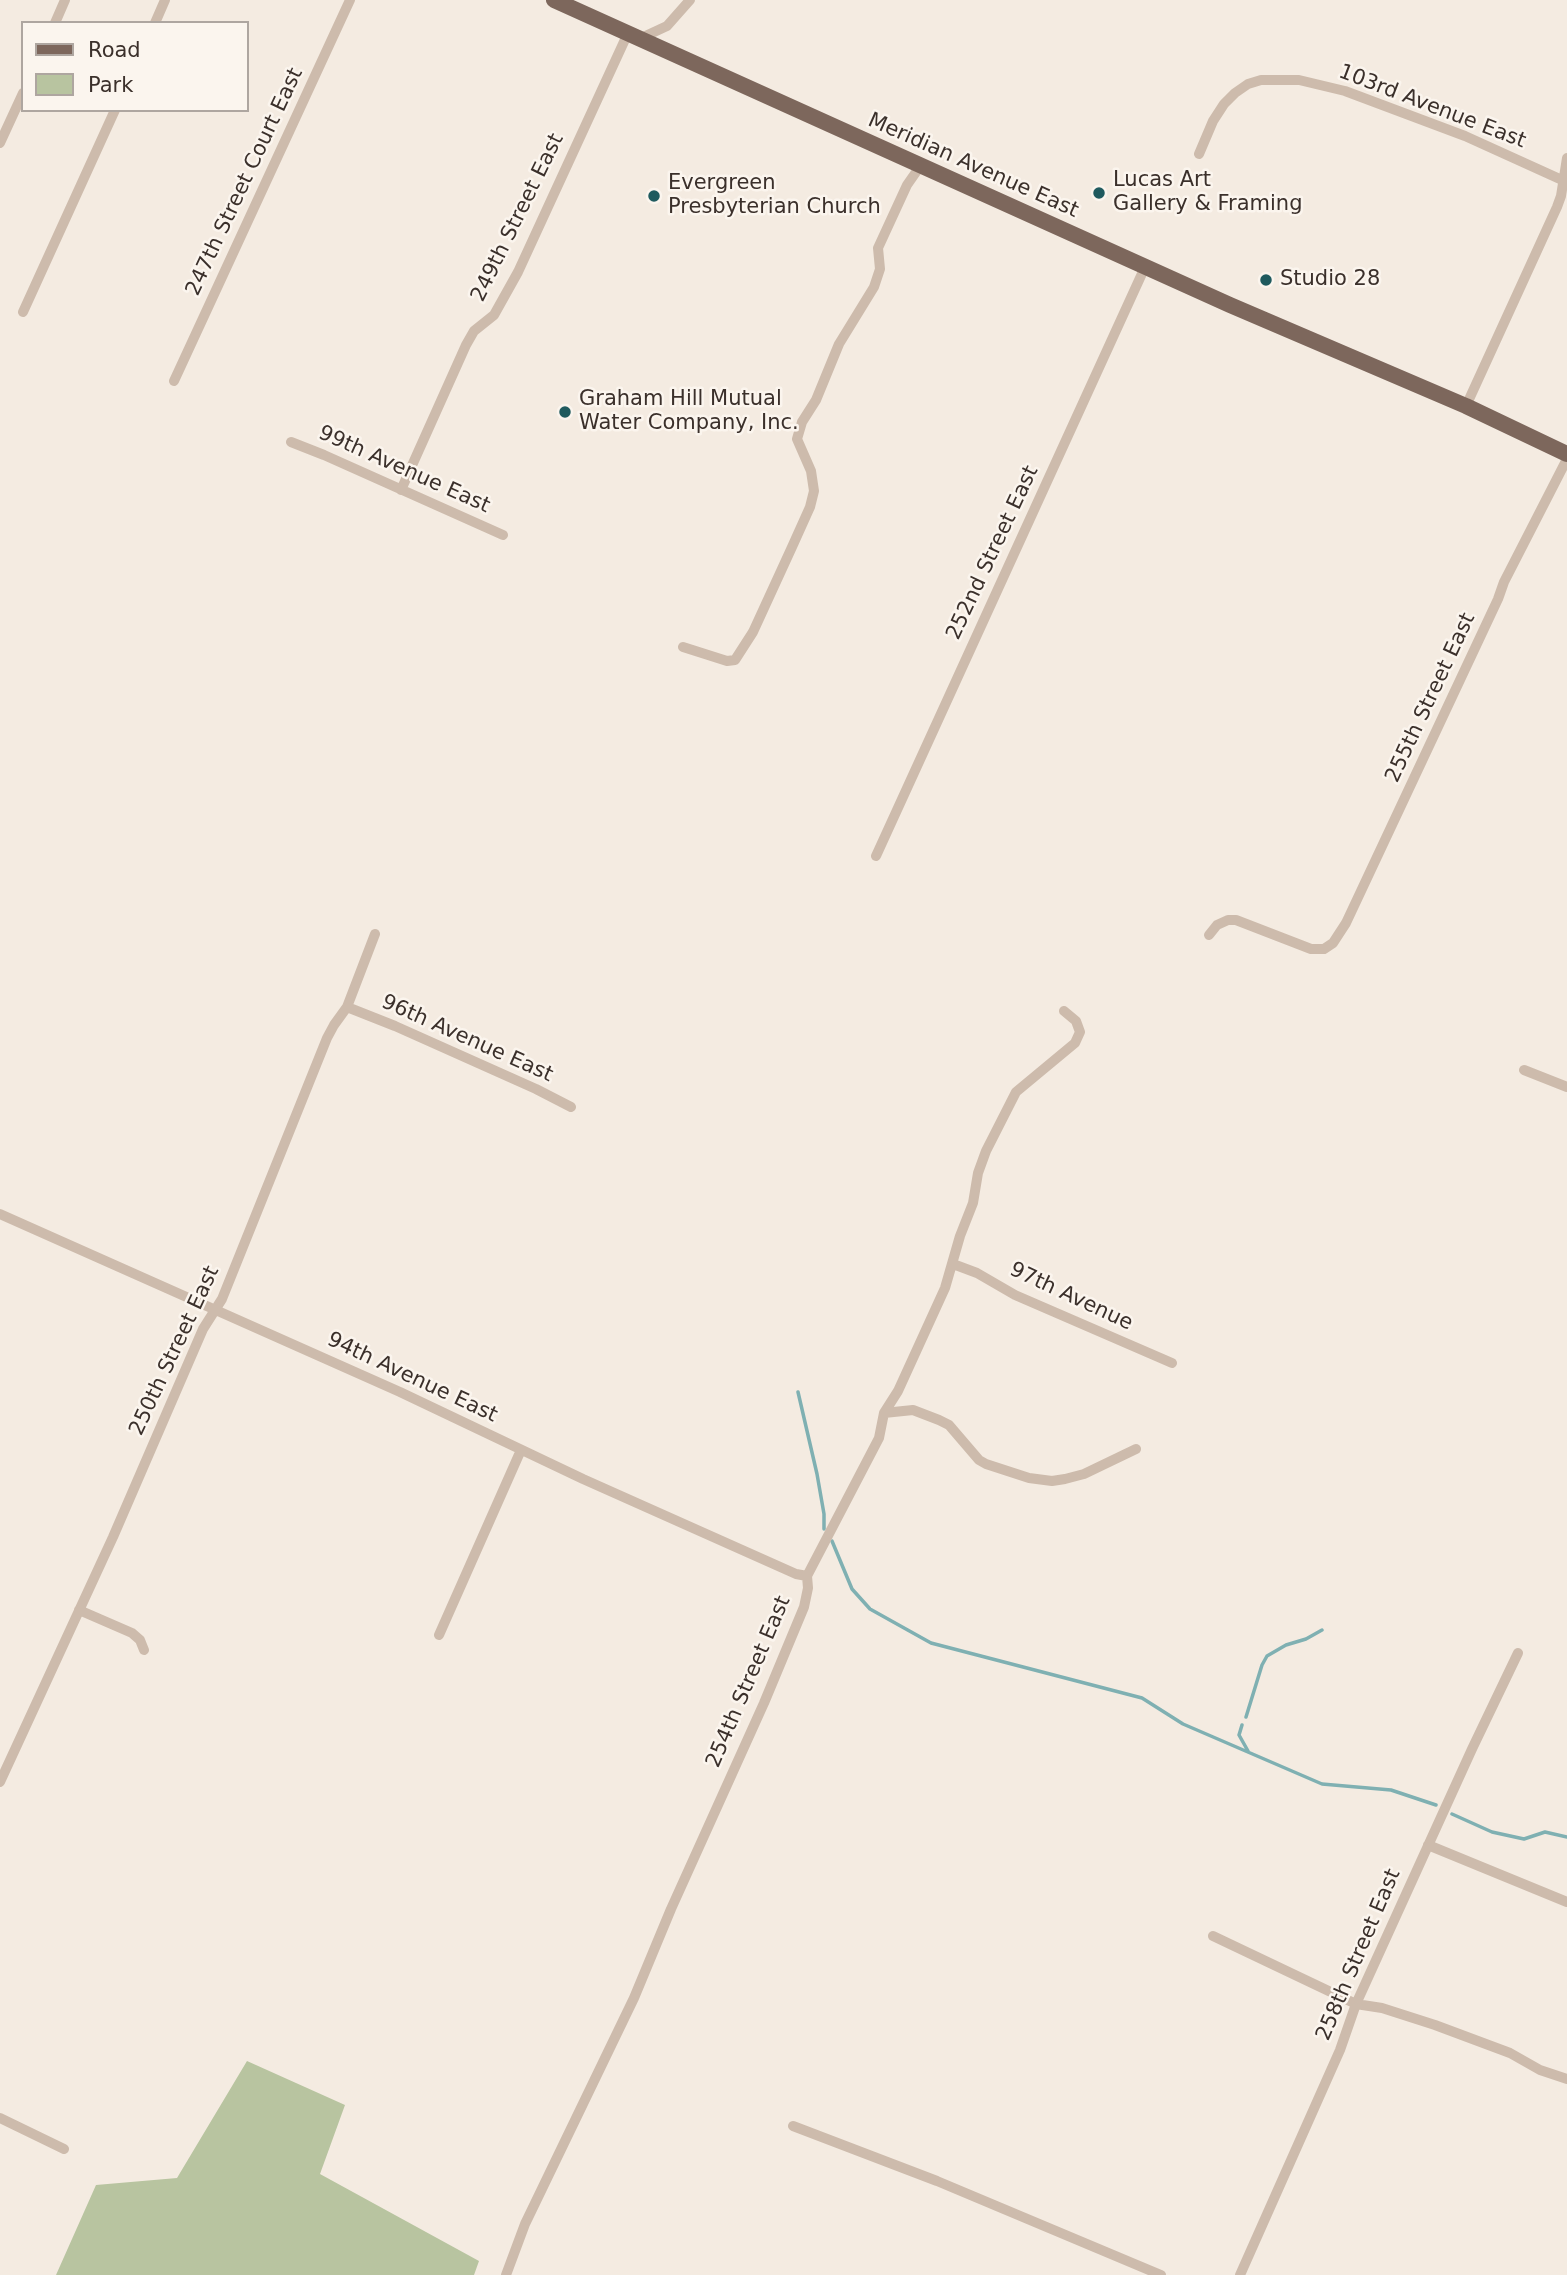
<!DOCTYPE html>
<html>
<head>
<meta charset="utf-8">
<style>
  body { margin:0 }
  #map { position:relative; width:1567px; height:2275px; overflow:hidden; background:#f4ebe1; font-family:"DejaVu Sans",sans-serif }
  canvas { display:block }
  .legend { position:absolute; left:21px; top:21px; width:228px; height:91px; box-sizing:border-box; background:#fbf5ee; border:2px solid #aea6a0; margin:0; padding:9px 12px; list-style:none; font-size:21px; color:#3b302b }
  .legend li { display:flex; align-items:center; gap:14px; height:35px }
  .legend b { width:35px; border:2px solid #aea6a0 }
</style>
</head>
<body>
<div id="map">
<canvas width="1567" height="2275"></canvas>
<ul class="legend">
<li><b style="height:9px;background:#7d675c"></b>Road</li>
<li><b style="height:19px;background:#b8c4a0"></b>Park</li>
</ul>
</div>
<script>
const ctx = document.querySelector('canvas').getContext('2d');
ctx.lineJoin = 'round';
function fillPath(path, color) {
  ctx.fillStyle = color;
  ctx.fill(path, 'evenodd');
}
function shape(rows) {
  const path = new Path2D();
  for (const r of rows) {
    path.moveTo(r[0], r[1]);
    for (let i = 2; i < r.length; i += 2) path.lineTo(r[i], r[i + 1]);
  }
  return path;
}
function strokePath(path, color, width, dash) {
  ctx.strokeStyle = color;
  ctx.lineWidth = width;
  ctx.lineCap = dash ? 'butt' : 'round';
  ctx.setLineDash(dash || []);
  ctx.stroke(path);
}
function write(font, color, halo, rows, align = 'center') {
  ctx.font = font + ' "DejaVu Sans",sans-serif';
  ctx.lineWidth = 5;
  ctx.setLineDash([]);
  ctx.textBaseline = 'middle';
  ctx.strokeStyle = halo;
  ctx.fillStyle = color;
  for (const [text, x, y, turn = 0] of rows) {
    ctx.save();
    ctx.translate(x, y);
    ctx.rotate((+turn || 0) * Math.PI / 180);
    ctx.textAlign = isNaN(turn) ? turn : align;
    if (halo) ctx.strokeText(text, 0, 0);
    ctx.fillText(text, 0, 0);
    ctx.restore();
  }
}
const green = shape([
  [247,2061,345,2105,320,2174,479,2261,474,2275,56,2275,96,2185,177,2178]
]);
const stream = shape([
  [798,1392,817,1474,824,1514,824,1529],
  [832,1541,852,1589,870,1609,931,1643,1142,1698,1183,1724,1322,1784,1391,1790,1436,1805],
  [1246,1717,1262,1665,1267,1656,1286,1645,1306,1639,1322,1630],
  [1242,1725,1239,1735,1248,1751],
  [1452,1814,1492,1832,1524,1839,1545,1832,1567,1837]
]);
const minor = shape([
  [55,23,65,0],
  [155,23,165,0],
  [639,39,667,26,690,0],
  [0,143,23,93],
  [1199,154,1213,121,1224,104,1235,93,1248,84,1261,80,1299,80,1345,91,1465,136,1562,180],
  [23,312,115,110],
  [174,381,350,0],
  [1466,406,1557,207,1561,196,1567,158],
  [291,442,324,455,503,535],
  [401,490,466,345,474,331,494,315,518,272,628,33],
  [683,647,727,661,735,660,753,632,792,547,810,507,814,491,811,471,797,439,802,422,816,400,839,344,874,287,880,269,878,248,907,185,921,165],
  [876,856,1145,267],
  [1209,935,1217,925,1228,920,1236,920,1311,949,1324,949,1333,943,1346,923,1498,599,1504,582,1567,459],
  [347,1007,395,1026,536,1089,571,1107],
  [1524,1070,1567,1087],
  [0,1214,400,1392,583,1479,796,1574,807,1576],
  [953,1264,977,1273,1015,1295,1172,1363],
  [884,1413,913,1410,939,1420,949,1425,979,1460,986,1464,1029,1478,1052,1481,1065,1479,1084,1474,1136,1449],
  [79,1610,132,1633,140,1640,144,1650],
  [439,1635,521,1450],
  [0,1782,113,1537,203,1329,222,1299,327,1038,334,1025,347,1007,375,934],
  [1428,1845,1567,1902],
  [1213,1936,1356,2004,1382,2008,1435,2025,1510,2053,1540,2070,1567,2079],
  [0,2118,64,2149],
  [793,2126,937,2181,1161,2275],
  [506,2275,525,2224,634,1998,671,1909,764,1703,804,1607,808,1588,807,1576,879,1438,884,1413,898,1391,945,1288,960,1236,973,1203,978,1173,986,1151,1016,1092,1075,1043,1080,1032,1076,1021,1064,1011],
  [1240,2275,1340,2050,1356,2004,1472,1749,1518,1653]
]);
const primary = shape([
  [554,0,1230,305,1466,406,1567,454]
]);
const markers = [
  [1099,193,7,"#1f5a5e"],
  [654,196,7,"#1f5a5e"],
  [1266,280,7,"#1f5a5e"],
  [565,412,7,"#1f5a5e"]
];
const streetNames = [
  ["103rd Avenue East",1432,107,21],
  ["Meridian Avenue East",973,166,24],
  ["247th Street Court East",245,182,-65],
  ["249th Street East",518,218,-64],
  ["99th Avenue East",404,470,24],
  ["252nd Street East",993,553,-65],
  ["255th Street East",1431,698,-65],
  ["96th Avenue East",467,1039,24],
  ["97th Avenue",1071,1297,25],
  ["250th Street East",175,1351,-65],
  ["94th Avenue East",412,1378,25],
  ["254th Street East",749,1682,-67],
  ["258th Street East",1359,1955,-67]
];
const poiNames = [
  ["Lucas Art",1113,181],
  ["Gallery & Framing",1113,205],
  ["Evergreen",668,184],
  ["Presbyterian Church",668,208],
  ["Studio 28",1280,280],
  ["Graham Hill Mutual",579,400],
  ["Water Company, Inc.",579,424]
];
fillPath(green, '#b8c4a0');
strokePath(stream, '#7fb0b2', 3.5);
strokePath(minor, '#cdbbac', 10);
strokePath(primary, '#7d675c', 16);
for (const [x, y, r, color] of markers) {
  const dot = new Path2D();
  dot.arc(x, y, r, 0, 2 * Math.PI);
  ctx.fillStyle = color;
  ctx.fill(dot);
  strokePath(dot, '#fbf5ee', 2.5);
}
write('21px', '#3b302b', '#fbf5ee', streetNames);
write('21px', '#3b302b', '#fbf5ee', poiNames, 'left');
</script>
</body>
</html>
